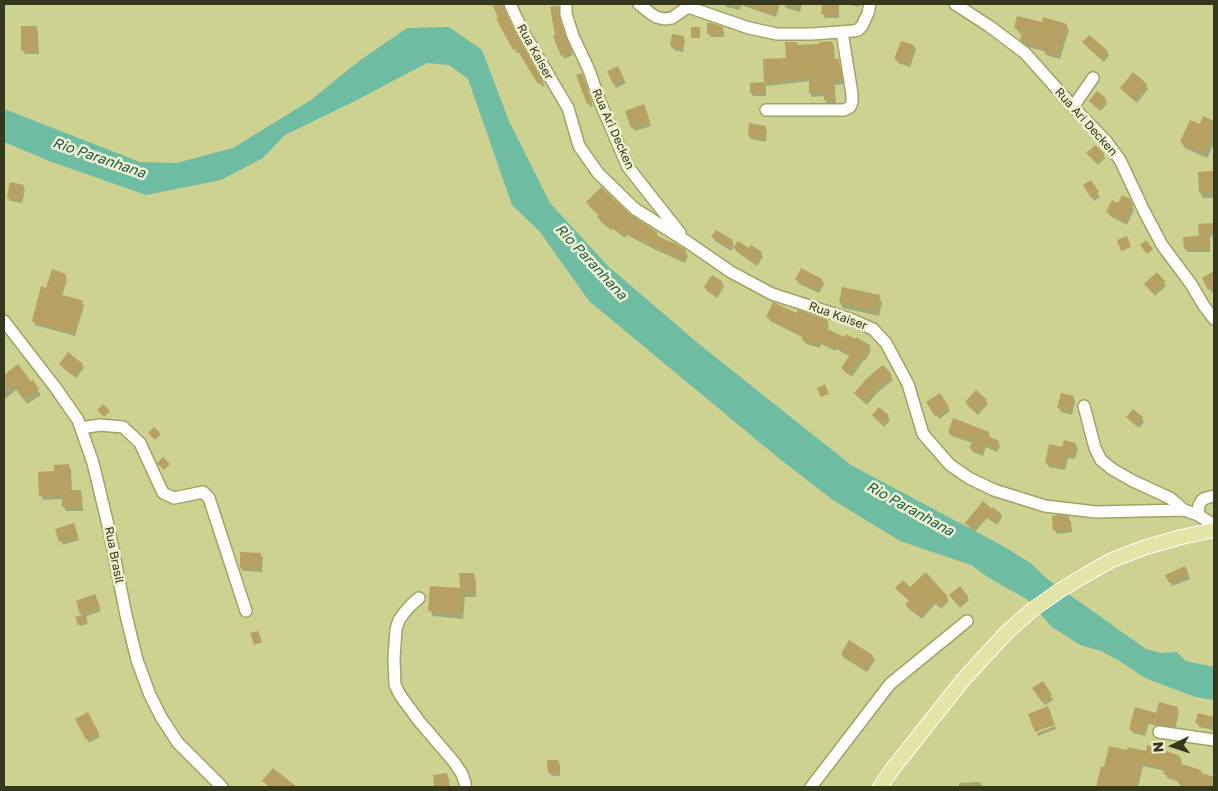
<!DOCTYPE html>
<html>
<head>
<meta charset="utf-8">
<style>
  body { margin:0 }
  #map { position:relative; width:1218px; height:791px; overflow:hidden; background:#ced290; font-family:"Golos Text",sans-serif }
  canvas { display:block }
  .frame { position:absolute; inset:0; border:5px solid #36381d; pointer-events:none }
  .north { position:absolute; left:1148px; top:721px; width:50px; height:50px; -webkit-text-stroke:4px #eef1d0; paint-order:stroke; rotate:266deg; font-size:14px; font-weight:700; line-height:20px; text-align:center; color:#36381d }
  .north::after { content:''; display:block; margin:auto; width:18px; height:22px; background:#36381d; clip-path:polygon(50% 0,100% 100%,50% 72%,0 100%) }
</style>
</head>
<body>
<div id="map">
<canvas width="1218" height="791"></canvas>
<div class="frame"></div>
<div class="north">N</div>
</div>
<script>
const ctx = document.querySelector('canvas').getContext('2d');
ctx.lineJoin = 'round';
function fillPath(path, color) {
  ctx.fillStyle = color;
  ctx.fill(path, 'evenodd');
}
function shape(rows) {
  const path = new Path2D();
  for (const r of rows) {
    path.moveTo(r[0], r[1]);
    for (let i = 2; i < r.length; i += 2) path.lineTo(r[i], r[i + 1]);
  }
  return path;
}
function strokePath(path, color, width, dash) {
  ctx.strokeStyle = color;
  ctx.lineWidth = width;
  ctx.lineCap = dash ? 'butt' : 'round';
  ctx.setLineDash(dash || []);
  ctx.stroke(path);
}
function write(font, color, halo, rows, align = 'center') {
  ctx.font = font + ' "Golos Text",sans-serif';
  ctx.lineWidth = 5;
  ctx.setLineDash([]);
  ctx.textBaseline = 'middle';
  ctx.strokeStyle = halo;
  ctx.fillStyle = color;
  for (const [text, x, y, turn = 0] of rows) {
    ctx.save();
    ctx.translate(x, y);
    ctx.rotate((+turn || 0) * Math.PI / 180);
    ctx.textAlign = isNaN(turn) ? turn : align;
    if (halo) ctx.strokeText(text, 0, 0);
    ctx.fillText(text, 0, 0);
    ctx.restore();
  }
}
const water = shape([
  [449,27,482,50,509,121,550,203,608,266,699,344,851,465,1003,546,1032,564,1046,578,1146,649,1161,653,1177,652,1186,661,1214,667,1214,700,1195,697,1145,678,1118,660,1101,651,1080,645,1052,627,1028,600,989,578,971,565,900,541,833,500,776,456,659,359,589,301,540,232,512,205,468,79,449,65,427,63,355,101,285,135,263,158,221,180,146,195,49,161,4,142,4,109,140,162,176,163,233,148,311,100,359,61,407,28]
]);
const shadow = shape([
  [493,4,501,4,517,39,545,86,542,87,520,52,517,53,503,29],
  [724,4,780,4,776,17,741,5,740,10,726,7],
  [784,4,802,4,800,12,786,8],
  [823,4,839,4,839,18,825,18,823,14],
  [846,4,860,4,859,7],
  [558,7,560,11,560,21,573,55,564,59,556,36],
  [1043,24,1066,25,1069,30,1060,59,1046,55,1044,51,1027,47,1024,45,1021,39,1022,34,1019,33,1016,28],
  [36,27,38,31,39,54,25,54,23,50],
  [722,28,724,32,724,37,711,37,708,33],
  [673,35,683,37,685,41,683,52,674,50,671,46],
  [832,42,834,46,835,60,838,61,840,65,844,84,835,85,836,104,827,104,825,100,825,96,812,97,810,93,810,81,766,86,766,96,753,96,751,92,751,84,765,84,764,60,788,59,796,43,799,46,821,45],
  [1084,42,1107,52,1109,55,1104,62,1086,46],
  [914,46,916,50,910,67,898,63,896,59],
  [617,67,626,83,616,88,608,72],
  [584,78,593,106,590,107,588,103],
  [1146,85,1148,89,1137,103,1124,92,1122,88],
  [1105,99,1107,103,1101,111,1093,105,1090,101],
  [646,110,651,126,635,131,632,127],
  [1204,118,1214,123,1214,143,1207,158,1185,148,1181,142,1200,126],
  [765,127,767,131,766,142,751,139,749,135],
  [1088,153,1103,154,1105,158,1098,165,1090,157],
  [1199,173,1214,173,1214,198,1203,198,1200,192],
  [1090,182,1100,197,1094,201,1085,186],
  [23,186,25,190,22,203,10,201,8,197],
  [1129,200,1134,210,1127,225,1110,216,1108,212,1118,205],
  [587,202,629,215,656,232,659,238,685,251,688,256,685,263,656,250,627,235,625,238,612,228,611,230,601,222,598,217,599,216,590,207],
  [1214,224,1214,236,1210,237,1210,252,1187,252,1185,248,1200,237,1200,225],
  [713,237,732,241,734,245,731,251,715,241],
  [735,248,761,253,763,257,757,266,737,252],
  [1214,273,1214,292,1212,293,1204,278],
  [65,275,67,279,62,296,82,302,84,306,75,336,35,325,33,321,47,289],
  [797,280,822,280,824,284,819,293,799,284],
  [1164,282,1166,286,1155,296,1145,284],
  [722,283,724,287,717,298,707,291,705,288],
  [879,296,882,303,879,316,843,308,840,302],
  [797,315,827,321,829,325,827,330,845,339,869,346,871,350,865,361,864,360,852,377,845,372,842,368,851,357,836,349,835,351,821,344,820,348,806,344,803,340,804,338,770,321,768,317],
  [61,364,82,364,84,368,76,378,63,368],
  [18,365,31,383,32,382,41,395,27,404,17,389,4,400,4,377],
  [891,376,893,380,878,392,867,405,858,397,856,393],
  [940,395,949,409,949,412,939,419,928,403],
  [1073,397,1075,401,1072,415,1061,412,1059,408],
  [986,401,988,404,978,415,968,406,966,402],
  [873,415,888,416,890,420,884,427,876,419],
  [1128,417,1142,418,1144,422,1139,428,1130,421],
  [949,432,988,433,990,437,990,439,998,442,1000,446,997,452,986,447,983,456,973,452,971,448,973,443,951,436],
  [1075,444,1078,448,1075,459,1068,458,1065,470,1049,467,1046,463,1063,449],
  [68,465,71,469,72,492,80,492,82,495,83,511,66,511,64,507,64,499,43,500,41,496,56,473],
  [992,510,1001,514,1002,518,997,525,987,518,975,532,969,527,967,523],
  [1068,518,1071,522,1072,532,1057,534,1055,530],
  [74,525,79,540,63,545,57,530],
  [260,554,263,558,262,572,243,571,241,568],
  [1187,572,1190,579,1172,586,1167,576],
  [473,574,476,580,476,597,465,597,463,619,433,616,430,610,461,590],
  [926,574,949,601,941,609,936,603,922,619,909,609,907,605,910,601,899,592,897,589,910,588],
  [967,596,969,600,960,608,953,599],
  [97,600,101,611,85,617,87,624,80,626,77,618,83,616,81,614],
  [842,654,872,656,875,660,867,672,844,658],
  [1042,683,1053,700,1045,705,1034,689],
  [1177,708,1179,712,1175,730,1149,724,1145,736,1133,733,1130,729,1157,715],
  [88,713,100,737,89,743,77,719],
  [1199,714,1214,718,1214,730,1199,727,1197,723],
  [1055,726,1056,729,1038,736,1037,733],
  [1128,752,1180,757,1182,762,1181,765,1201,771,1203,775,1214,778,1214,787,1181,787,1180,782,1167,778,1165,773,1165,771,1143,766,1138,787,1097,787,1102,767,1105,768],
  [558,761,560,765,560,776,552,776,549,772],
  [447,775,449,779,450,787,436,787,434,776],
  [980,782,983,787,959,787,959,783]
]);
const building = shape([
  [492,4,502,4,516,34,544,81,538,84,516,48,513,50,502,30,496,18,498,17],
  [746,4,778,4,775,14,746,6],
  [822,4,838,4,837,15,821,14],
  [554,6,558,6,559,16,566,38,572,51,561,56,553,36,555,35,550,7],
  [1017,16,1042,22,1043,17,1067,24,1058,55,1042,50,1043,47,1023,42,1020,40,1022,30,1014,28],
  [707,23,711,23,723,27,723,34,707,34],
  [21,26,37,26,37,50,21,51],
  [691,27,700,27,700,38,691,38],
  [672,34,684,36,682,48,670,46],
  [1089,35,1108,51,1102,59,1082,42],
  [832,41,834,59,839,59,842,80,834,81,834,100,824,100,824,93,809,93,809,77,764,83,764,92,750,93,750,83,764,82,763,59,786,58,785,42,797,42,797,45,819,44,819,42],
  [901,41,914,45,908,64,894,59],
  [618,66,624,79,613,84,607,71],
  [1133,72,1147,84,1134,100,1120,88],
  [582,73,592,102,587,104,576,75],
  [1097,91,1106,98,1098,108,1089,101],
  [644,104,650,122,631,128,625,111],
  [1203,116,1214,121,1214,129,1204,153,1180,142,1190,120,1200,124],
  [749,123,766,126,764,138,748,136],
  [1095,145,1104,153,1096,162,1086,153],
  [1214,171,1214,192,1199,192,1198,172],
  [1091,180,1099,192,1091,198,1083,185],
  [10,182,24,185,20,200,7,197],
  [601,187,630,214,657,232,655,235,676,244,686,250,683,259,652,245,624,231,622,234,609,224,608,226,597,217,599,215,586,202],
  [1122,195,1130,199,1133,205,1125,221,1106,212,1112,200,1118,203],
  [1214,223,1214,233,1208,233,1209,248,1184,249,1183,237,1199,236,1198,224],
  [716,230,733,240,728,248,711,237],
  [1127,236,1131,247,1121,251,1117,240],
  [1146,240,1153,249,1147,254,1140,245],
  [738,241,749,248,751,245,762,252,755,263,733,248],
  [801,268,822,279,817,290,795,280],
  [52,269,66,274,60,294,83,301,74,333,32,321,41,286,46,288],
  [1214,271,1214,287,1208,290,1202,278],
  [1157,272,1165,281,1152,293,1144,284],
  [712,275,723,282,714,295,704,287],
  [842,287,880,295,876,311,839,302],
  [773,302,796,313,798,310,828,320,825,328,844,337,846,334,855,339,856,337,870,345,863,358,862,357,849,374,841,368,850,355,834,345,833,348,819,341,818,345,802,340,803,336,766,317],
  [68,352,83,364,73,375,59,364],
  [18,364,31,381,33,380,39,389,23,399,13,385,4,392,4,375],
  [883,365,892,375,876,388,864,402,854,393,868,377],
  [825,384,829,394,821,397,817,388],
  [976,390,987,400,976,412,965,402],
  [940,393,949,407,935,416,926,402],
  [1061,393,1074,396,1070,411,1057,408],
  [103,404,110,411,104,417,97,410],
  [879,407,889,415,881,424,872,415],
  [1133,409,1143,417,1136,425,1126,417],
  [953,418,989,432,988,436,999,441,996,449,984,444,981,453,969,448,973,440,948,433],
  [154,427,161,434,155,440,148,433],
  [1064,440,1076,443,1073,456,1066,454,1063,467,1045,463,1049,444,1062,447],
  [163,457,170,464,164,470,157,463],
  [69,464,71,490,81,490,81,507,62,507,62,495,39,496,38,472,54,471,54,465],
  [983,501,992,509,993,507,1001,514,994,523,985,515,973,530,965,523],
  [1058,515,1069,516,1070,529,1053,531,1052,516],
  [74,523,78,536,59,542,55,529],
  [240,552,261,553,260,569,240,568],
  [1185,566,1189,574,1169,583,1165,575],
  [926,572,948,597,938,606,933,601,920,617,905,605,909,600,895,588,903,580,910,587],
  [459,573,474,573,474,592,462,592,461,613,428,611,430,586,460,588],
  [960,586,968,596,958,605,949,595],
  [95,594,100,607,80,614,76,601],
  [85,614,88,623,78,625,75,617],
  [258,631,262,642,254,645,250,633],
  [849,640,873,655,865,669,841,654],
  [1043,681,1052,695,1042,702,1032,688],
  [1159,702,1178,707,1173,727,1147,721,1143,733,1129,729,1135,707,1156,713],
  [1048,706,1055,725,1035,732,1028,714],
  [88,712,99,733,86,740,75,719],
  [1198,713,1214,717,1213,727,1195,723],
  [1147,745,1160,748,1160,749,1180,756,1178,763,1201,770,1201,773,1214,777,1210,787,1183,787,1183,785,1178,784,1179,779,1163,774,1165,768,1141,762,1135,787,1096,787,1101,766,1104,767,1109,746,1127,750,1128,747,1146,751],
  [547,760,558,760,559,772,548,773],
  [273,768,297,787,270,787,262,781],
  [447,773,449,787,434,787,433,775]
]);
const minor = shape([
  [510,4,522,30,568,108,579,146,598,173,635,209,686,241,731,272,772,294,850,319,873,329,886,343,908,384,923,434,950,465,969,478,994,490,1045,506,1096,512,1184,510,1198,515,1214,525],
  [566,4,566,14,573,36,589,70,600,102,628,167,680,233],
  [639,4,650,13,656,17,664,19,672,18,688,7,689,4],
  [955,4,989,26,1025,53,1075,109,1106,141,1120,160,1144,211,1162,245,1191,284,1204,306,1214,319],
  [688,7,749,28,777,34,812,34,853,31,858,30,862,26,868,13,870,4],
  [1073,107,1093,78],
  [766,110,844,110,850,107,852,102,852,94,842,32],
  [4,321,55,387,78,420,93,463,108,525,126,615,137,660,150,695,161,717,178,743,222,787],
  [1084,406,1095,448,1101,460,1112,469,1133,481,1170,498,1184,510],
  [81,428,100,425,123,427,140,443,163,493,174,498,203,492,209,498,246,611],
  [1198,515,1199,505,1202,500,1206,498,1214,496],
  [419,598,411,605,404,613,399,620,396,629,394,658,395,685,400,695,419,721,454,762,462,774,465,783,465,787],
  [1159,732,1214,740],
  [811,787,890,684,967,621]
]);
const major = shape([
  [880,787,894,767,963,680,1007,632,1032,610,1059,591,1087,574,1112,560,1146,547,1182,537,1214,530]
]);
const streetNames = [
  ["Rua Kaiser",535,52,61],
  ["Rua Ari Decken",1086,122,48],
  ["Rua Ari Decken",613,129,66],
  ["Rua Kaiser",838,316,20],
  ["Rua Brasil",114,555,79]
];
const waterNames = [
  ["Rio Paranhana",99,158,19],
  ["Rio Paranhana",591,262,47],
  ["Rio Paranhana",910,509,29]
];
fillPath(water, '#6ebda3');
fillPath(shadow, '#0003');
fillPath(building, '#b7a162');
strokePath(minor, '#a0a362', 14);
strokePath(major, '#fff', 16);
strokePath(minor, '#fff', 11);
strokePath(major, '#e3e5a6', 14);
write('12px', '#36381d', '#eef1d0', streetNames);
write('italic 14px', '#195947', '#eef1d0', waterNames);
</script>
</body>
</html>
